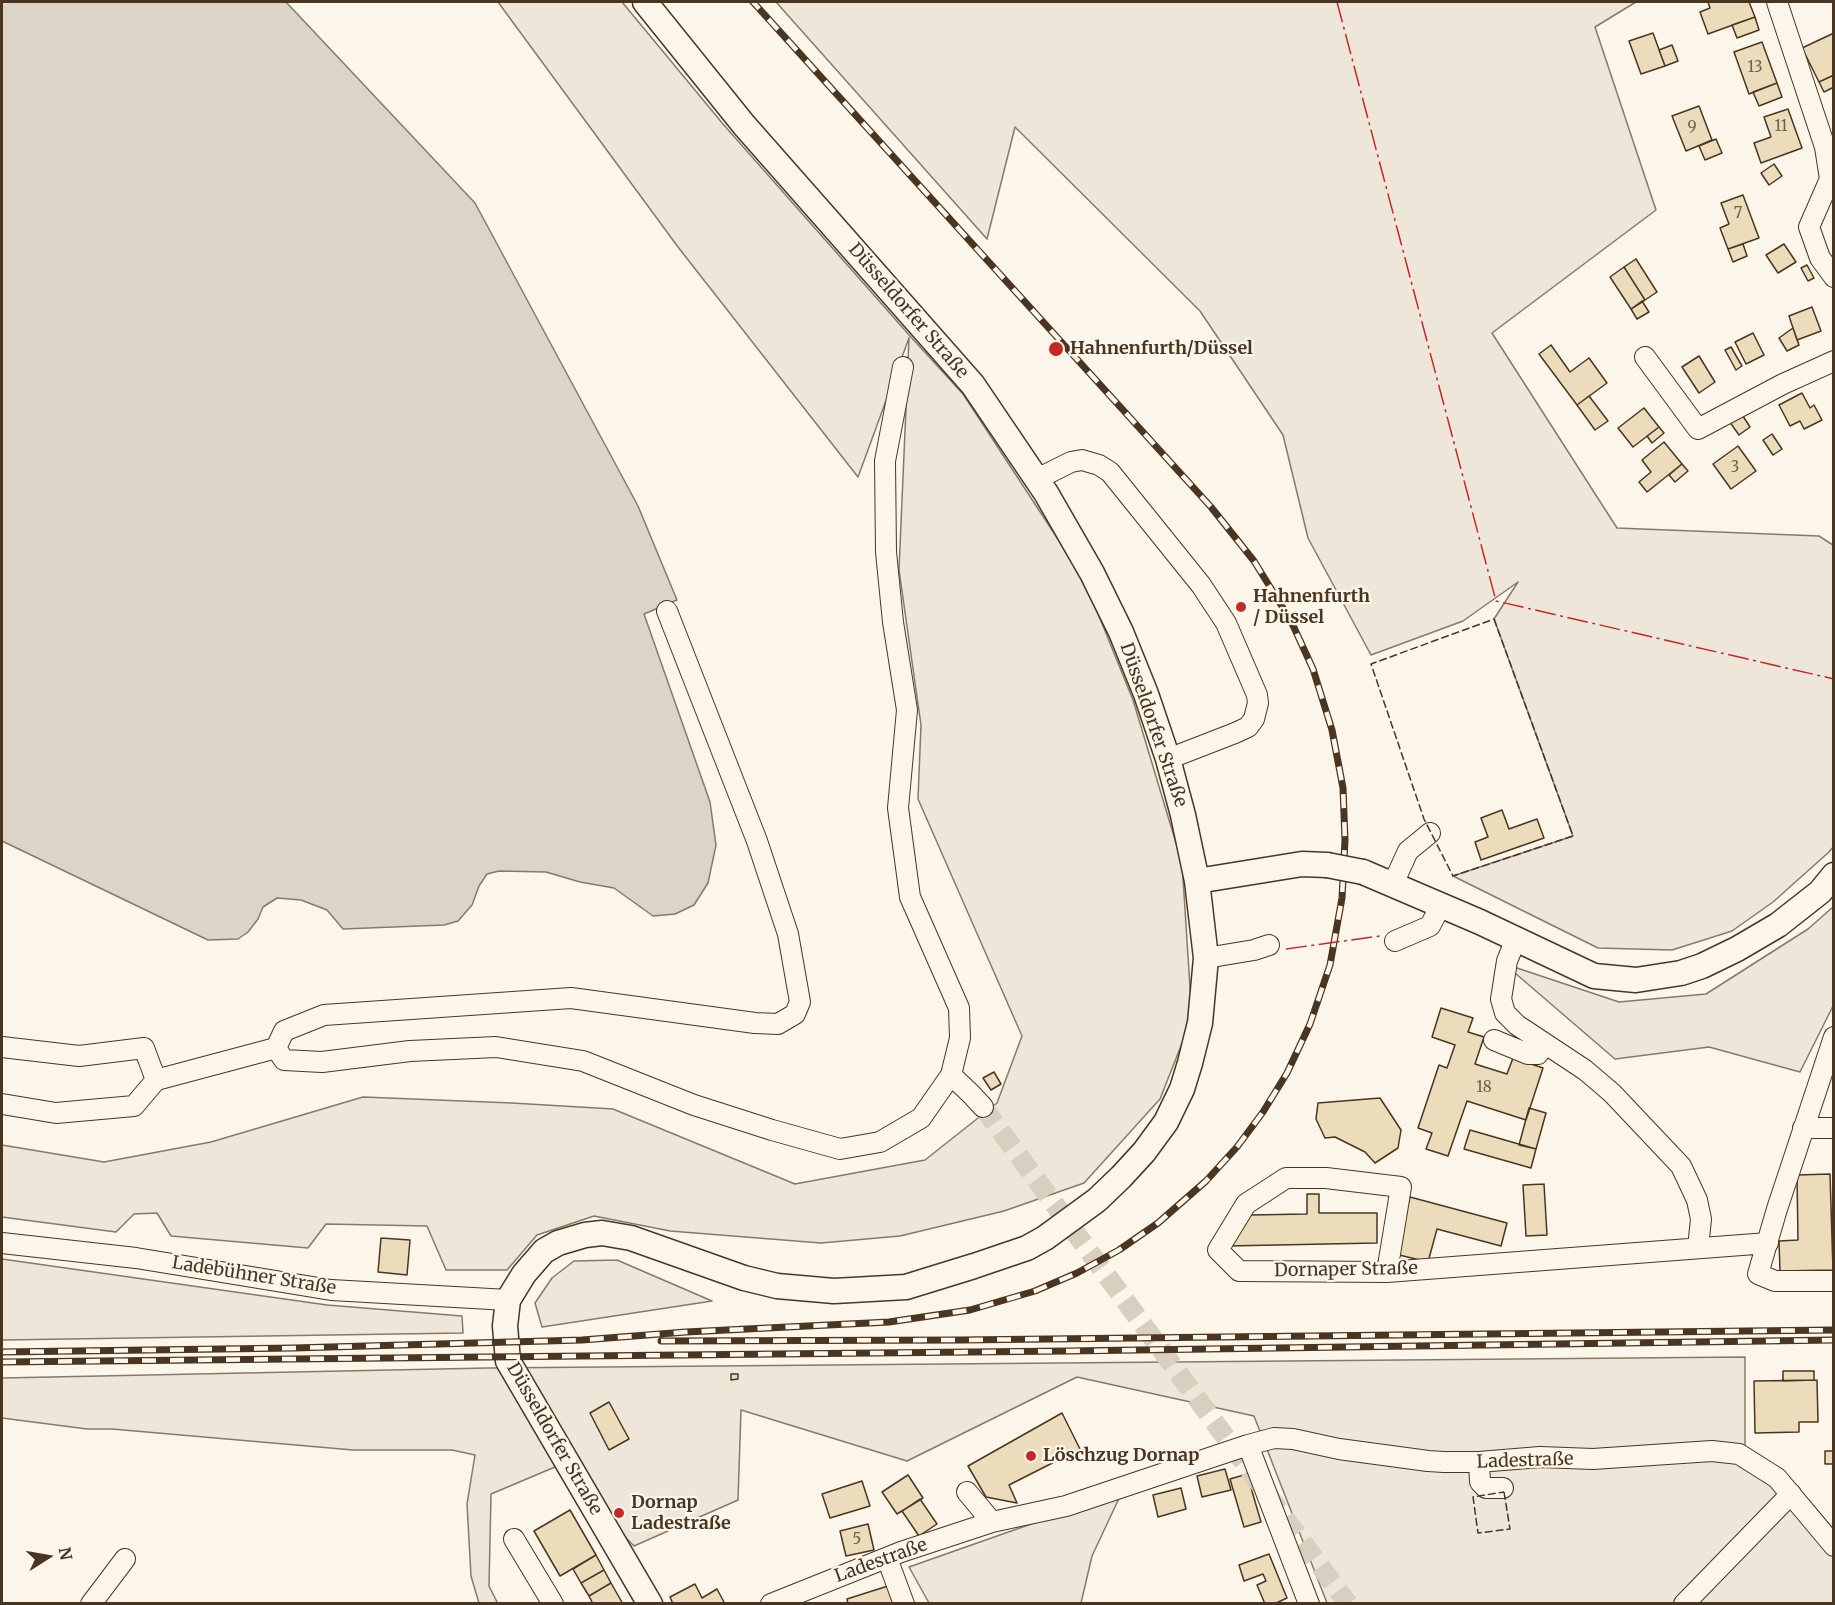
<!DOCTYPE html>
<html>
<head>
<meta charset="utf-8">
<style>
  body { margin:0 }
  #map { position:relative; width:1835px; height:1605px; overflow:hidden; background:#fbf6e9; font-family:Merriweather,serif }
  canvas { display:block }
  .frame { position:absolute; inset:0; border:3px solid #4a3520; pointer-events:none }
  .north { position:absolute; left:18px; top:1527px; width:60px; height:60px; -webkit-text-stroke:4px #fbf6e9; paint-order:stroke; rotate:79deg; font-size:16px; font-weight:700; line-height:24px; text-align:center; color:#4a3520 }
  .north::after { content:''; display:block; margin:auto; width:21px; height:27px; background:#4a3520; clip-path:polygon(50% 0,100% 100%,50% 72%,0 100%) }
</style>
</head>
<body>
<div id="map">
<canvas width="1835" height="1605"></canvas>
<div class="frame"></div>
<div class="north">N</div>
</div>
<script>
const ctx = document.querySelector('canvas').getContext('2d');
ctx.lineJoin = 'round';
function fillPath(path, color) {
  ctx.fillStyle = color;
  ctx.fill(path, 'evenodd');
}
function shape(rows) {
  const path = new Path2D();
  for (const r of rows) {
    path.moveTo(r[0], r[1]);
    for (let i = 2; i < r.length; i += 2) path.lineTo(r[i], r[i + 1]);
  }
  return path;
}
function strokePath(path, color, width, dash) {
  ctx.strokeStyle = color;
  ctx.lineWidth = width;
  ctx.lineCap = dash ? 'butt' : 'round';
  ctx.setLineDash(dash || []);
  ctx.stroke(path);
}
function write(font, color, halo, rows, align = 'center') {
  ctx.font = font + ' Merriweather,serif';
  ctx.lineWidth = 4.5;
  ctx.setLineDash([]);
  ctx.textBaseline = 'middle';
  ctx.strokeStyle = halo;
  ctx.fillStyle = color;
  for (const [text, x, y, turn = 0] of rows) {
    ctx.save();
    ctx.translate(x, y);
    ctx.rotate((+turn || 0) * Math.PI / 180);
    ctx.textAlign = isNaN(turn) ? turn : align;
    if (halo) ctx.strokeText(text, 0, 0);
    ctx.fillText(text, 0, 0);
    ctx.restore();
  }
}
const green = shape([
  [498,2,622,2,723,124,910,336,963,394,1084,579,1133,700,1182,863,1192,1018,1160,1099,1084,1183,1004,1211,900,1236,821,1243,670,1231,594,1216,537,1235,507,1270,446,1270,427,1226,326,1224,308,1248,171,1236,157,1213,134,1214,116,1232,2,1217,2,1145,104,1162,211,1142,363,1097,512,1103,613,1109,795,1184,925,1160,997,1103,1022,1036,918,799,921,725,899,570,909,338,858,477,678,247,498,2],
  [776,2,1636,2,1595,27,1656,210,1492,333,1617,528,1819,536,1833,545,1834,846,1829,852,1773,902,1732,931,1672,950,1598,948,1453,876,1573,836,1494,619,1518,582,1463,621,1371,655,1308,538,1283,435,1200,311,1015,127,987,239,776,2],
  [1833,907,1833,1006,1800,1072,1709,1047,1615,1059,1501,961,1517,968,1619,1002,1706,994,1808,929,1833,907],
  [2,1259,327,1305,462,1316,463,1333,2,1340,2,1259],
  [617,1260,712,1301,542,1327,535,1303,552,1278,574,1261,617,1260],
  [1745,1357,1745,1448,1833,1549,1833,1603,1327,1603,1254,1416,1077,1377,907,1461,741,1410,738,1500,634,1546,555,1467,491,1494,489,1586,498,1604,479,1603,471,1576,467,1504,475,1455,452,1450,353,1450,112,1429,87,1429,2,1418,2,1378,488,1368,1745,1357],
  [1122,1492,1092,1556,1081,1603,929,1603,909,1567,1122,1492]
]);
const water = shape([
  [2,2,286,2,475,203,638,506,677,600,644,614,710,802,716,845,708,883,694,905,675,914,653,916,614,888,580,882,546,872,499,871,487,874,479,886,472,905,458,921,444,925,343,929,327,910,301,900,277,898,263,907,258,919,248,932,238,939,208,940,2,841,2,2]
]);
const building = shape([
  [1708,2,1749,2,1755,17,1708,34,1700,12,1710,8,1708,2],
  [1755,17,1759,30,1737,38,1732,25,1755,17],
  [1653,33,1665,66,1641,74,1629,41,1653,33],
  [1834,33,1834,75,1819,82,1802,48,1834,33],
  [1762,42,1777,83,1749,94,1734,52,1762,42],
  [1672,45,1678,61,1665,66,1659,50,1672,45],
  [1834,75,1834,87,1824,92,1819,82,1834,75],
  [1777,83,1782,97,1759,106,1753,92,1777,83],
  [1699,106,1712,140,1686,151,1672,116,1699,106],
  [1788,109,1802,148,1761,163,1754,143,1771,137,1764,117,1788,109],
  [1716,139,1722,153,1705,160,1699,146,1716,139],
  [1774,164,1782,176,1769,185,1761,173,1774,164],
  [1743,195,1759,238,1728,249,1720,228,1729,224,1721,203,1743,195],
  [1743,244,1747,256,1733,262,1728,249,1743,244],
  [1784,244,1796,262,1778,273,1766,255,1784,244],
  [1636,259,1657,292,1645,300,1624,267,1636,259],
  [1807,265,1814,278,1808,281,1801,268,1807,265],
  [1624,267,1645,300,1631,309,1610,277,1624,267],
  [1642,301,1649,312,1637,319,1631,309,1642,301],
  [1812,307,1821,331,1797,340,1789,316,1812,307],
  [1793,328,1799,345,1787,351,1779,338,1793,328],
  [1753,333,1764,355,1746,364,1735,342,1753,333],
  [1551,345,1570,372,1589,358,1607,383,1577,405,1539,354,1551,345],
  [1731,347,1742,366,1736,370,1725,350,1731,347],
  [1699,356,1715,382,1699,393,1682,367,1699,356],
  [1802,393,1810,408,1814,405,1822,420,1804,429,1800,421,1790,426,1779,405,1802,393],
  [1589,396,1608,421,1595,430,1577,405,1589,396],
  [1644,408,1659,427,1633,447,1618,428,1644,408],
  [1741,413,1750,427,1739,435,1729,421,1741,413],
  [1659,427,1664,433,1652,443,1647,436,1659,427],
  [1772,434,1782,449,1773,455,1763,440,1772,434],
  [1664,442,1682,464,1647,492,1639,482,1651,472,1642,460,1664,442],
  [1738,446,1756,471,1731,489,1713,464,1738,446],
  [1682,464,1688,471,1675,482,1669,475,1682,464],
  [1502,810,1509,829,1537,819,1544,838,1481,860,1475,842,1488,837,1481,818,1502,810],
  [1441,1008,1473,1018,1468,1032,1484,1037,1475,1064,1507,1074,1513,1058,1543,1068,1526,1120,1467,1101,1448,1156,1426,1149,1432,1133,1418,1128,1439,1065,1447,1068,1455,1045,1432,1037,1441,1008],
  [994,1072,1001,1084,991,1090,983,1078,994,1072],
  [1380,1098,1401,1130,1398,1148,1375,1163,1365,1152,1335,1137,1325,1138,1316,1119,1318,1103,1380,1098],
  [1529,1108,1546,1113,1536,1149,1519,1145,1529,1108],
  [1470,1130,1536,1149,1531,1168,1464,1149,1470,1130],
  [1830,1174,1833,1270,1780,1271,1779,1241,1798,1240,1797,1175,1830,1174],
  [1544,1184,1547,1235,1526,1236,1523,1185,1544,1184],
  [1307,1194,1319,1194,1319,1213,1377,1213,1377,1243,1226,1246,1250,1215,1307,1214,1307,1194],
  [1410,1197,1507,1223,1501,1246,1437,1229,1428,1262,1395,1254,1410,1197],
  [381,1238,410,1240,407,1275,378,1272,381,1238],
  [1783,1371,1814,1371,1814,1380,1783,1381,1783,1371],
  [731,1374,738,1374,738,1379,731,1380,731,1374],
  [1817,1380,1818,1422,1799,1422,1799,1432,1755,1433,1754,1381,1817,1380],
  [609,1402,629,1439,609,1450,590,1413,609,1402],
  [1062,1413,1080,1449,1009,1485,1017,1503,986,1497,968,1466,1062,1413],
  [1825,1451,1834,1451,1834,1464,1825,1464,1825,1451],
  [1225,1469,1231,1490,1202,1497,1197,1476,1225,1469],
  [1247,1474,1261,1522,1244,1527,1230,1479,1247,1474],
  [908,1475,923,1498,897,1514,882,1492,908,1475],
  [862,1481,870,1506,830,1518,822,1494,862,1481],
  [1181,1488,1186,1509,1158,1517,1153,1495,1181,1488],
  [920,1499,937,1524,919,1536,902,1511,920,1499],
  [570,1510,596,1555,560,1576,534,1531,570,1510],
  [868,1524,874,1550,846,1556,840,1531,868,1524],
  [1269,1554,1287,1598,1274,1604,1265,1604,1257,1585,1266,1581,1263,1574,1244,1581,1239,1565,1269,1554],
  [596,1555,604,1570,581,1583,573,1569,596,1555],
  [604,1570,611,1583,589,1596,581,1583,604,1570],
  [611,1583,623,1604,593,1604,589,1596,611,1583],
  [695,1584,702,1598,717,1589,725,1604,673,1604,670,1597,695,1584],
  [891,1585,897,1604,848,1604,847,1599,891,1585]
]);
const minorTunnel = shape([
  [983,1107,1348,1604]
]);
const minor = shape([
  [1777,2,1825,147,1830,179,1809,227,1820,258,1834,277],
  [1645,357,1698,429,1783,384,1834,361],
  [1037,479,1071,462,1082,460,1099,465,1110,472,1201,585,1226,623,1257,695,1258,703,1254,719,1248,727,1235,733,1168,759],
  [667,611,757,841,788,934,800,1002,795,1014,778,1024,755,1023,571,998,324,1015,284,1031,276,1048,284,1060,322,1062,410,1051,496,1047,583,1061,694,1105,772,1130,840,1149,880,1142,921,1118,951,1075,960,1038,959,1008,910,897,898,808,907,710,893,622,886,552,885,461,903,367],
  [1393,884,1408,851,1430,833],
  [1516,939,1507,961,1501,999,1505,1013,1517,1025,1585,1070,1612,1093,1681,1166,1697,1200,1701,1219,1698,1248],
  [1395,941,1430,926,1441,905],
  [1206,958,1254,950,1269,945],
  [1834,1037,1777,1209,1758,1274,1775,1281,1834,1281],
  [1494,1040,1528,1054,1538,1054,1545,1044],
  [2,1047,79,1056,144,1048,156,1080,134,1106,56,1113,2,1104],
  [951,1075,971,1094,983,1107],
  [156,1080,276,1048],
  [1803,1128,1834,1128],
  [2,1243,136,1258,331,1290,508,1300],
  [1387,1272,1401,1187,1326,1178,1286,1178,1246,1204,1218,1250,1239,1271,1387,1272,1768,1243],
  [1248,1445,1309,1604],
  [1479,1462,1480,1482,1486,1488,1503,1488],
  [967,1492,992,1522],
  [514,1539,553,1604],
  [887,1558,904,1604],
  [91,1604,125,1559],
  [771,1604,901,1552,992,1522,1066,1506,1248,1445,1274,1438,1293,1439,1339,1449,1428,1461,1444,1462,1479,1462,1540,1457,1593,1459,1712,1451,1739,1454,1777,1478,1834,1546],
  [1684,1604,1791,1494]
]);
const major = shape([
  [645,2,744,125,973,385,1046,493,1092,573,1121,632,1146,694,1168,759,1183,815,1197,881,1206,958,1200,1023,1190,1063,1182,1089,1166,1122,1144,1152,1121,1177,1097,1200,1045,1238,1027,1248,974,1266,906,1287,834,1291,777,1286,744,1278,631,1238,602,1233,585,1235,558,1243,544,1251,524,1274,508,1300,505,1326,508,1361,650,1604],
  [1363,872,1480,922,1594,976,1636,980,1681,973,1702,966,1737,949,1778,925,1820,892,1834,875],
  [1197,881,1302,864,1327,865]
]);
const rail = shape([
  [661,1341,961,1340,1834,1330],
  [2,1352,294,1348,582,1340,686,1332,889,1322,970,1310,1035,1291,1077,1273,1119,1250,1158,1223,1206,1181,1237,1147,1263,1112,1287,1073,1310,1024,1330,965,1342,898,1345,840,1343,788,1332,730,1313,669,1291,621,1254,561,1211,507,753,2],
  [2,1362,1068,1351,1834,1340]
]);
const majorBridge = shape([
  [1327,865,1363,872]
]);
const fence = shape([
  [1494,619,1573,836,1453,876,1424,819,1371,664,1494,619],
  [1504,1492,1510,1529,1478,1533,1473,1497,1504,1492]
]);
const power = shape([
  [1337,2,1496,601,1834,679],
  [1286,949,1380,936]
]);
const markers = [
  [1056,349,8,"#c62828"],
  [1241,607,6,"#c62828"],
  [1031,1456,6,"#c62828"],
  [619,1513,6,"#c62828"]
];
const numberNames = [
  ["13",1755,68],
  ["11",1781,127],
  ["9",1692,128],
  ["7",1738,214],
  ["3",1735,468],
  ["18",1484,1088],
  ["5",857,1540]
];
const streetNames = [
  ["Düsseldorfer Straße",908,311,49],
  ["Düsseldorfer Straße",1153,725,71],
  ["Dornaper Straße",1346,1270,-1],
  ["Ladebühner Straße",254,1276,9],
  ["Düsseldorfer Straße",554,1439,60],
  ["Ladestraße",1525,1461,-2],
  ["Ladestraße",881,1561,-20]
];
const poiNames = [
  ["Hahnenfurth/Düssel",1070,349],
  ["Hahnenfurth",1253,597],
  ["/ Düssel",1253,618],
  ["Löschzug Dornap",1043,1456],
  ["Dornap",631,1503],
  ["Ladestraße",631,1524]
];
fillPath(green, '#ede6d9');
strokePath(green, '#887966', 1.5);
fillPath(water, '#dcd4c6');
strokePath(water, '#887966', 1.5);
fillPath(building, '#ecdcbc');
strokePath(building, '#4a3520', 1.5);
strokePath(minorTunnel, '#d8cfc1', 20, [20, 10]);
strokePath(minor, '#4a3520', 22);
strokePath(major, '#4a3520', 27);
strokePath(minor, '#fbf6e9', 20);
strokePath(major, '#fbf6e9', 24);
strokePath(rail, '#4a3520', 7);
strokePath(rail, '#fbf6e9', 4.5, [14]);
strokePath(majorBridge, '#4a3520', 27, []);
strokePath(majorBridge, '#fbf6e9', 24);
strokePath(fence, '#4a3520', 1.5, [8, 3]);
strokePath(power, '#c62828', 1.5, [21, 4.5, 3, 4.5]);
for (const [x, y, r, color] of markers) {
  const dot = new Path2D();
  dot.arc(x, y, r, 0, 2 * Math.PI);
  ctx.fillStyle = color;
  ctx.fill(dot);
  strokePath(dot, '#fbf6e9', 2);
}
write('15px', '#725f47', null, numberNames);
write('18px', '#4a3520', '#fbf6e9', streetNames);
write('bold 18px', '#4a3520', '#fbf6e9', poiNames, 'left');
</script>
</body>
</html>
